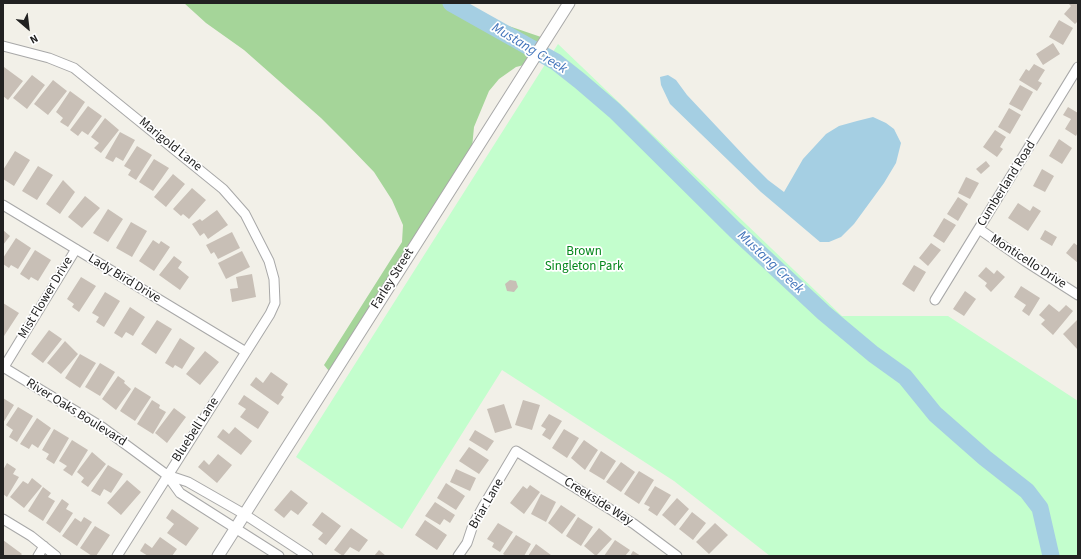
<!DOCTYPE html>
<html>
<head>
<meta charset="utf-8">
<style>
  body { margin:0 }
  #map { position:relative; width:1081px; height:559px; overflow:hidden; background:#f2f0e8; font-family:"Source Sans 3",sans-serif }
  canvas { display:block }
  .frame { position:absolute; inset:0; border:4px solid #212121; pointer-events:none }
  .north { position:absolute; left:8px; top:8px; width:40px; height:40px; -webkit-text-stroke:3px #fff; paint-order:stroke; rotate:152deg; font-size:11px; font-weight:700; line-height:16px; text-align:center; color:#212121 }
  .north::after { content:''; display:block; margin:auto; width:14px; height:18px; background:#212121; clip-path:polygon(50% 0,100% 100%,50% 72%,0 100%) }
</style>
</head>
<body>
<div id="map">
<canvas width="1081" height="559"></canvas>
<div class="frame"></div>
<div class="north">N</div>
</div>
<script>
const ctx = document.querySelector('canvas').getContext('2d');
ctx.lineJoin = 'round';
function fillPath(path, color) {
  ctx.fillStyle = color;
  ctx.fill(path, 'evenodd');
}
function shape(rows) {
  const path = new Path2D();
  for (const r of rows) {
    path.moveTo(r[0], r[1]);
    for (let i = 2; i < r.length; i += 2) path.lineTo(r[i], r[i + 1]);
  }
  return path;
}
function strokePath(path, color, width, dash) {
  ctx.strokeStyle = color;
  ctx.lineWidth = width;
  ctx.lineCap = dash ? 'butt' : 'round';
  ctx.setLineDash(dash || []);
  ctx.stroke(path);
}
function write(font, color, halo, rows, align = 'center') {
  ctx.font = font + ' "Source Sans 3",sans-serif';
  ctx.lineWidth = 3.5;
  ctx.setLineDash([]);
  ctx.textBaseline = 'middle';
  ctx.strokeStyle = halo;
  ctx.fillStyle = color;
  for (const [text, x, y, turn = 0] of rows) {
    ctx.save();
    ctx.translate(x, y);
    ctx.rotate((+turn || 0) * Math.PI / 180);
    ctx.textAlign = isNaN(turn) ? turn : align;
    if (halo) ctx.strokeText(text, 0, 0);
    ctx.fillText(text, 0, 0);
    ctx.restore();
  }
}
const forest = shape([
  [184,3,461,3,469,16,500,23,541,37,530,50,524,65,516,67,499,79,489,91,474,127,472,148,334,367,329,371,324,365,402,242,403,225,392,200,374,172,346,143,321,118,244,50,206,23]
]);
const park = shape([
  [558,44,842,316,948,316,1078,401,1078,556,770,556,674,481,502,370,402,529,296,457]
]);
const water = shape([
  [668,75,676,80,687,95,749,161,768,180,784,192,803,159,826,134,839,126,857,121,873,117,886,123,894,129,901,143,896,163,884,183,854,224,841,237,829,242,820,242,761,192,670,104,661,85,660,77]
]);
const river = shape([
  [451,3,556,62,580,81,615,111,735,230,824,313,873,354,905,377,935,414,985,458,1027,491,1040,508,1051,556]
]);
const building = shape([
  [1068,3,1078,3,1078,21,1075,24,1064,14,1071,6],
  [1059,20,1073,28,1063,45,1049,37],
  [1053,43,1060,54,1043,65,1036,54],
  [1034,64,1045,70,1038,81,1042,83,1037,91,1019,80,1026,69,1029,71],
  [4,67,23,81,8,100,3,96],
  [32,75,45,85,27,109,13,98],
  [53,80,67,91,48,115,34,104],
  [1020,85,1033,92,1022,111,1009,104],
  [70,91,85,102,68,127,60,122,63,118,56,112],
  [88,106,102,116,88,135,82,131,78,136,70,130],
  [1068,107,1078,113,1078,132,1076,136,1065,129,1071,119,1063,115],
  [1009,108,1021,115,1010,134,998,127],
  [105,118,119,130,101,153,94,148,99,143,91,137],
  [995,130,1006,137,1000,147,1003,149,997,157,983,147],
  [120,132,135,140,123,161,116,157,113,162,105,158],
  [1059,139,1072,148,1062,164,1049,156],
  [137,146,152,155,136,180,128,175,131,170,124,166],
  [15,151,30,160,14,186,3,179,3,170],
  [154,159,169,168,153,191,139,182],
  [986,161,990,166,981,174,976,169],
  [38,166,53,175,37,200,22,191],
  [1042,169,1054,176,1045,192,1033,186],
  [173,174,185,184,166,207,154,197],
  [966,177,979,183,970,199,958,193],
  [63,180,75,192,60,214,46,204],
  [192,188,206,200,189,219,183,214,181,216,173,209],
  [85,196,100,208,82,228,68,217],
  [958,197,968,204,958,221,947,214],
  [1018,203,1030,211,1033,206,1041,211,1028,231,1008,218],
  [108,209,123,219,108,242,93,233],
  [217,210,228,225,208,239,204,233,200,236,192,224,200,219,202,221],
  [944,218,956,225,944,243,933,236],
  [131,222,147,231,132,257,116,248],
  [3,230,10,236,3,245],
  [1045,230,1057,237,1052,246,1040,239],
  [232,232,240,248,218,259,214,252,211,254,206,245],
  [16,238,31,248,18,269,11,265,9,268,3,264,3,258],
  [153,240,159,244,161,241,170,247,154,271,139,261],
  [931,243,941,250,928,266,919,258],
  [1074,243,1078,246,1078,263,1066,253],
  [35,250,51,260,38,281,31,277,29,280,20,274],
  [242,251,250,267,226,279,218,263],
  [174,256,182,262,178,268,189,277,180,290,159,275],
  [914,265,926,272,914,292,902,284],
  [986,267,994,274,997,270,1005,277,991,292,985,286,987,283,978,276],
  [252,274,256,297,232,302,230,289,238,288,236,277],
  [81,277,96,286,79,312,72,307,74,304,67,299],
  [510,280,516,281,518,287,514,292,507,291,505,284],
  [1021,286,1040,298,1029,316,1022,311,1026,305,1014,297],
  [965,291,976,299,964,316,953,309],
  [105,292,120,301,104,327,96,322,99,317,92,313],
  [3,303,19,313,4,336,3,336],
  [1049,304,1059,312,1066,305,1073,311,1053,335,1041,324,1045,320,1039,315],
  [130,307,145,317,133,336,126,332,122,338,114,333],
  [1078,319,1078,350,1063,334],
  [157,320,172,329,156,354,141,344],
  [49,330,62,339,43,363,31,354],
  [180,338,195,348,182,369,175,365,173,368,165,363],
  [65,341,78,354,61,374,47,363],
  [205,351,219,362,200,385,186,374],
  [80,354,96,363,80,388,65,378],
  [100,363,115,372,100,396,85,387],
  [271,372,288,384,281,395,284,397,278,405,250,385,256,377,263,383],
  [118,376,125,381,124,383,131,389,116,410,102,399],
  [135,387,151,397,135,421,120,411],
  [244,395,269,412,258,429,240,417,246,409,238,404],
  [3,398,14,405,3,423],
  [152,400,160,405,159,408,166,412,153,434,137,424],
  [523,400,540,405,532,430,515,425],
  [504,404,512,428,495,433,487,409],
  [18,407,33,416,17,442,9,437,13,430,6,425],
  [174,408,186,417,167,443,155,433],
  [549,414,562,421,550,440,542,435,546,429,541,426],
  [37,418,51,428,38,448,32,444,29,449,20,444],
  [235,427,252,441,241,455,217,437,223,429,229,434],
  [54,429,69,438,54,464,46,459,49,454,42,450],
  [564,429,579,438,567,458,552,448],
  [475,430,494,441,487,451,469,440],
  [72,440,88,450,72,476,63,470,67,466,59,461],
  [584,440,598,450,585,470,571,458],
  [469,447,489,460,479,474,459,461],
  [601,451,616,461,604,480,589,471],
  [92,452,106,464,88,487,81,482,84,478,77,472],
  [218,454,232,465,217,483,198,467,204,460,209,465],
  [621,462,635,472,621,492,606,482],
  [7,463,16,469,13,474,19,477,7,497,3,494,3,470],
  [108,465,123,474,111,493,104,489,100,496,91,491],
  [456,469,476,478,470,491,450,482],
  [639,471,654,480,639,504,624,494],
  [32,478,42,486,24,508,10,497,23,481,28,484],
  [127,480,141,492,121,515,107,503],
  [446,483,465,496,456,510,437,498],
  [530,485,540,492,524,514,510,503,523,486,527,489],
  [655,486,671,495,657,516,648,510,650,507,644,504],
  [43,487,51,493,48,497,55,501,43,521,28,511],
  [291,490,308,503,298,515,291,510,284,518,274,510],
  [541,494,556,502,546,522,531,514],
  [677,498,689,509,675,526,662,515],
  [62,499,69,504,66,509,73,513,60,533,46,523],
  [435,502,455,515,450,523,444,519,440,525,425,516],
  [561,505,576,515,562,534,548,523],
  [172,509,199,528,186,546,167,533,174,524,166,518],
  [322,512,341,526,326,545,318,539,323,533,312,525],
  [692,512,706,523,693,540,679,529],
  [84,517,92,522,77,546,62,536,75,518,81,522],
  [578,517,593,527,581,546,566,536],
  [425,520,447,535,437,550,415,535],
  [498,523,513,532,500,552,492,547,494,543,487,539],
  [715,523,728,535,709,554,696,542],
  [95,526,110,535,96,556,92,556,80,548],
  [351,528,368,540,359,552,350,547,343,556,334,550],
  [599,528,612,539,596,556,584,546],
  [516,535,531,544,524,556,506,556,503,554],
  [160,537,177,549,172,556,148,556,140,551,145,543,152,548],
  [3,540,22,554,20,556,3,556],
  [615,540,630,550,625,556,604,556],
  [536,544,551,555,550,556,528,556],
  [379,550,386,556,374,556],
  [633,551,641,556,630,556]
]);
const minor = shape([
  [3,46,49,58,74,68,223,189,245,214,269,261,274,279,275,303,270,314,117,556],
  [3,205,246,352],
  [979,229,1025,261,1078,295],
  [935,300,1078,67],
  [3,367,102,427,167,475,188,482,244,514,308,556],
  [4,367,76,249],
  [167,475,180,493,279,556],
  [3,519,31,536,56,556],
  [38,556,44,546],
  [458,556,467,543,473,525,484,505,516,451,634,524,677,556]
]);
const tertiary = shape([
  [218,556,569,3]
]);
const streetNames = [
  ["Marigold Lane",170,145,39],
  ["Cumberland Road",1007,184,-58],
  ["Monticello Drive",1028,262,33],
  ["Lady Bird Drive",124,279,31],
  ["Farley Street",393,279,-58],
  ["Mist Flower Drive",46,298,-59],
  ["River Oaks Boulevard",76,413,32],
  ["Bluebell Lane",196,430,-57],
  ["Creekside Way",598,502,32],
  ["Briar Lane",487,504,-60]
];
const parkNames = [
  ["Brown",584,252],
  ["Singleton Park",584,267]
];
const waterNames = [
  ["Mustang Creek",529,49,31],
  ["Mustang Creek",770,263,43]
];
fillPath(forest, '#a5d599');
fillPath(park, '#c3fecd');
fillPath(water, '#a5cfe3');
strokePath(river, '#a5cfe3', 17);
fillPath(building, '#c8bfb6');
strokePath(minor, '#a8a8a8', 11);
strokePath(tertiary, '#a8a8a8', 13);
strokePath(minor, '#fff', 9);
strokePath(tertiary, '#fff', 11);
write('13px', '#212121', '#fff', streetNames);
write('13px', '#03871a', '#fff', parkNames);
write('italic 14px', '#4375bb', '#fff', waterNames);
</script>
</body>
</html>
